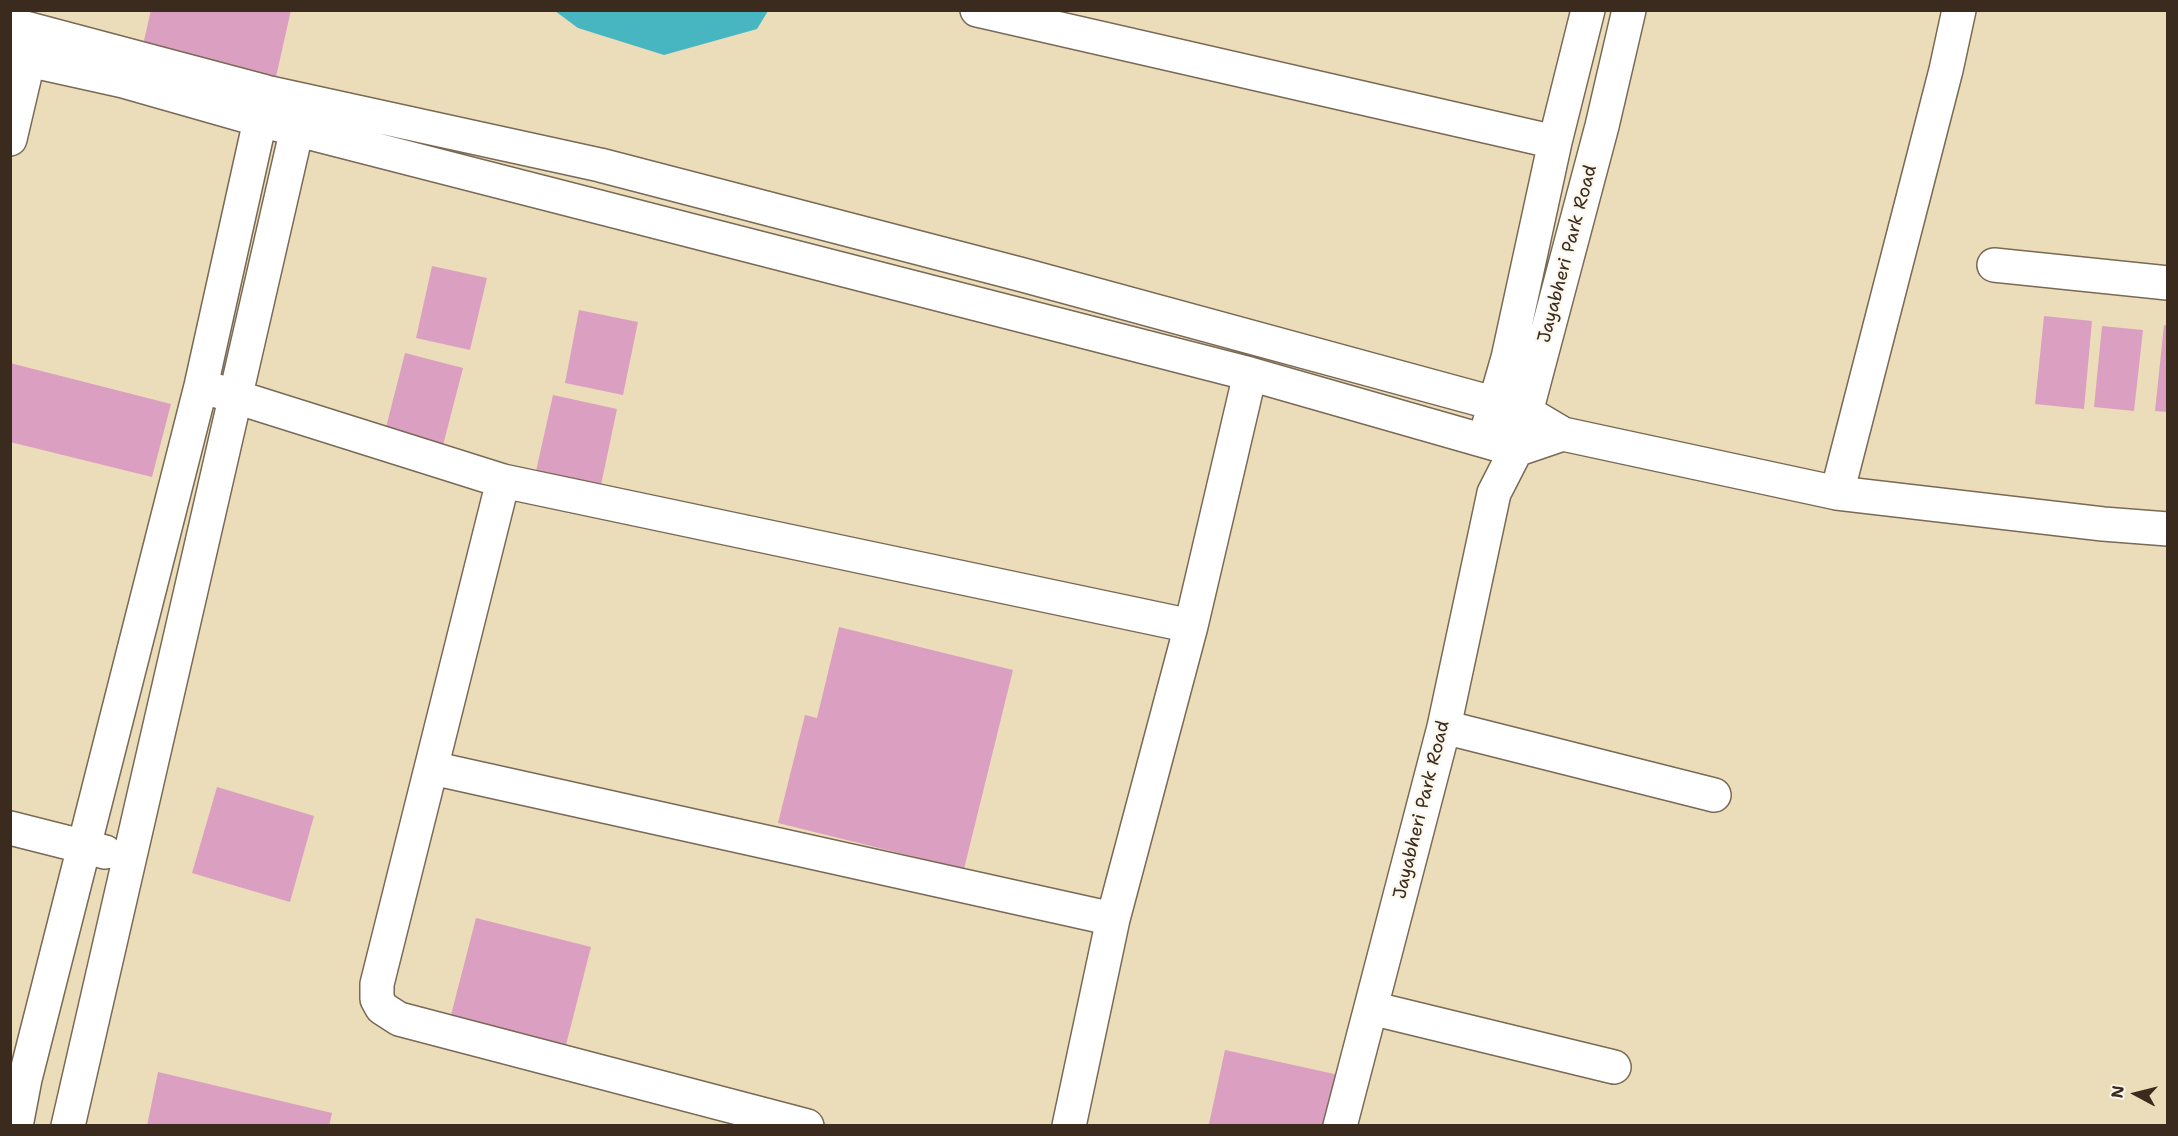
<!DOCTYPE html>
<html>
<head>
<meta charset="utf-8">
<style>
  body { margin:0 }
  #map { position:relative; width:2178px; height:1136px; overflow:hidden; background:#ecddba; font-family:"Shantell Sans",sans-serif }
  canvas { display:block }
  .frame { position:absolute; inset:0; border:12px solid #3b2a1e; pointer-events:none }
  .north { position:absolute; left:2106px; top:1064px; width:60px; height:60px; -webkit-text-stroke:4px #fbf7ec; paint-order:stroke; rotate:277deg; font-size:16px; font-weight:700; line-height:24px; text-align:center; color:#3b2a1e }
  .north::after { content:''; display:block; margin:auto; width:21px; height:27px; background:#3b2a1e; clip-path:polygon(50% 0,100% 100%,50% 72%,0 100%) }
</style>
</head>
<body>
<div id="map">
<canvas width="2178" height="1136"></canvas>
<div class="frame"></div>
<div class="north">N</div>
</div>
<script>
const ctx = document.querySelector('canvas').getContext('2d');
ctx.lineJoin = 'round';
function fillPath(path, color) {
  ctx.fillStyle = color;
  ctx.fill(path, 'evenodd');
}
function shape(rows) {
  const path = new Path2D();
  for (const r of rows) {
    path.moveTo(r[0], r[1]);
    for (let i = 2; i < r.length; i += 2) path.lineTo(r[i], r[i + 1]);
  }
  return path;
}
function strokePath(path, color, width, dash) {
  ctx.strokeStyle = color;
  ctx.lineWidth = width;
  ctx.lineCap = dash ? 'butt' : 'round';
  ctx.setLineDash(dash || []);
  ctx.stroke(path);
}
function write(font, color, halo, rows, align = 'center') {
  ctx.font = font + ' "Shantell Sans",sans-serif';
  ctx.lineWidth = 4.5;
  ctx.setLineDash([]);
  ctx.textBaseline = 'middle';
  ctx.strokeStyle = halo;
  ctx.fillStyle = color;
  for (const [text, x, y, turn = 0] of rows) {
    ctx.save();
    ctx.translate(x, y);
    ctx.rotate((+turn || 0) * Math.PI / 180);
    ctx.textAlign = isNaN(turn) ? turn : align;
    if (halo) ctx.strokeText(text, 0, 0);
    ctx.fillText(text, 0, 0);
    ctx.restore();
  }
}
const water = shape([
  [555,11,768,11,757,29,664,55,578,28]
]);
const building = shape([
  [151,10,291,10,276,77,143,45],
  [432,266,487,278,470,350,416,338],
  [579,310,638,322,623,395,565,383],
  [2044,316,2092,321,2084,409,2035,404],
  [2164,325,2168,326,2168,412,2155,411],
  [2102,326,2143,330,2134,411,2094,407],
  [405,353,463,368,441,453,383,439],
  [10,363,171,404,152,477,10,442],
  [553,395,617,409,601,485,536,471],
  [839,627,1013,670,964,869,778,823,805,715,817,718],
  [217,787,314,816,290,902,192,873],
  [476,918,591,947,566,1045,451,1015],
  [1225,1050,1339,1075,1328,1126,1209,1124],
  [158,1072,332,1113,329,1126,147,1126]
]);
const minor = shape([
  [977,10,1555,142],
  [10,24,266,92,600,165,1023,275,1526,412,1563,434,1837,493,2103,524,2168,529],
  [10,56,123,81,260,120,1250,374,1516,450,1563,434],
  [10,139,33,41],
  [1994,265,2168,283],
  [214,390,503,481,1191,626],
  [1489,424,1508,358,1555,142,1588,10],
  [503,481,377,984,377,999,382,1008,399,1019,807,1126],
  [1837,493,1946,70,1959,10],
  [1444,727,1714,795],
  [432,768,1113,919],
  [10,828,105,852],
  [1371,1008,1614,1067],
  [16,1126,25,1079,201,386,265,98],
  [68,1126,302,107],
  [1069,1126,1113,919,1191,626,1250,374],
  [1340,1126,1444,727,1494,493,1516,450,1602,126,1629,10]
]);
const streetNames = [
  ["Jayabheri Park Road",1568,254,-75],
  ["Jayabheri Park Road",1422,810,-76]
];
fillPath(water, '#48b6c1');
fillPath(building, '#db9fc2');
strokePath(minor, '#796955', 36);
strokePath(minor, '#fff', 33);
write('18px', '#3b2a1e', '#fbf7ec', streetNames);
</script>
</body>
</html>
